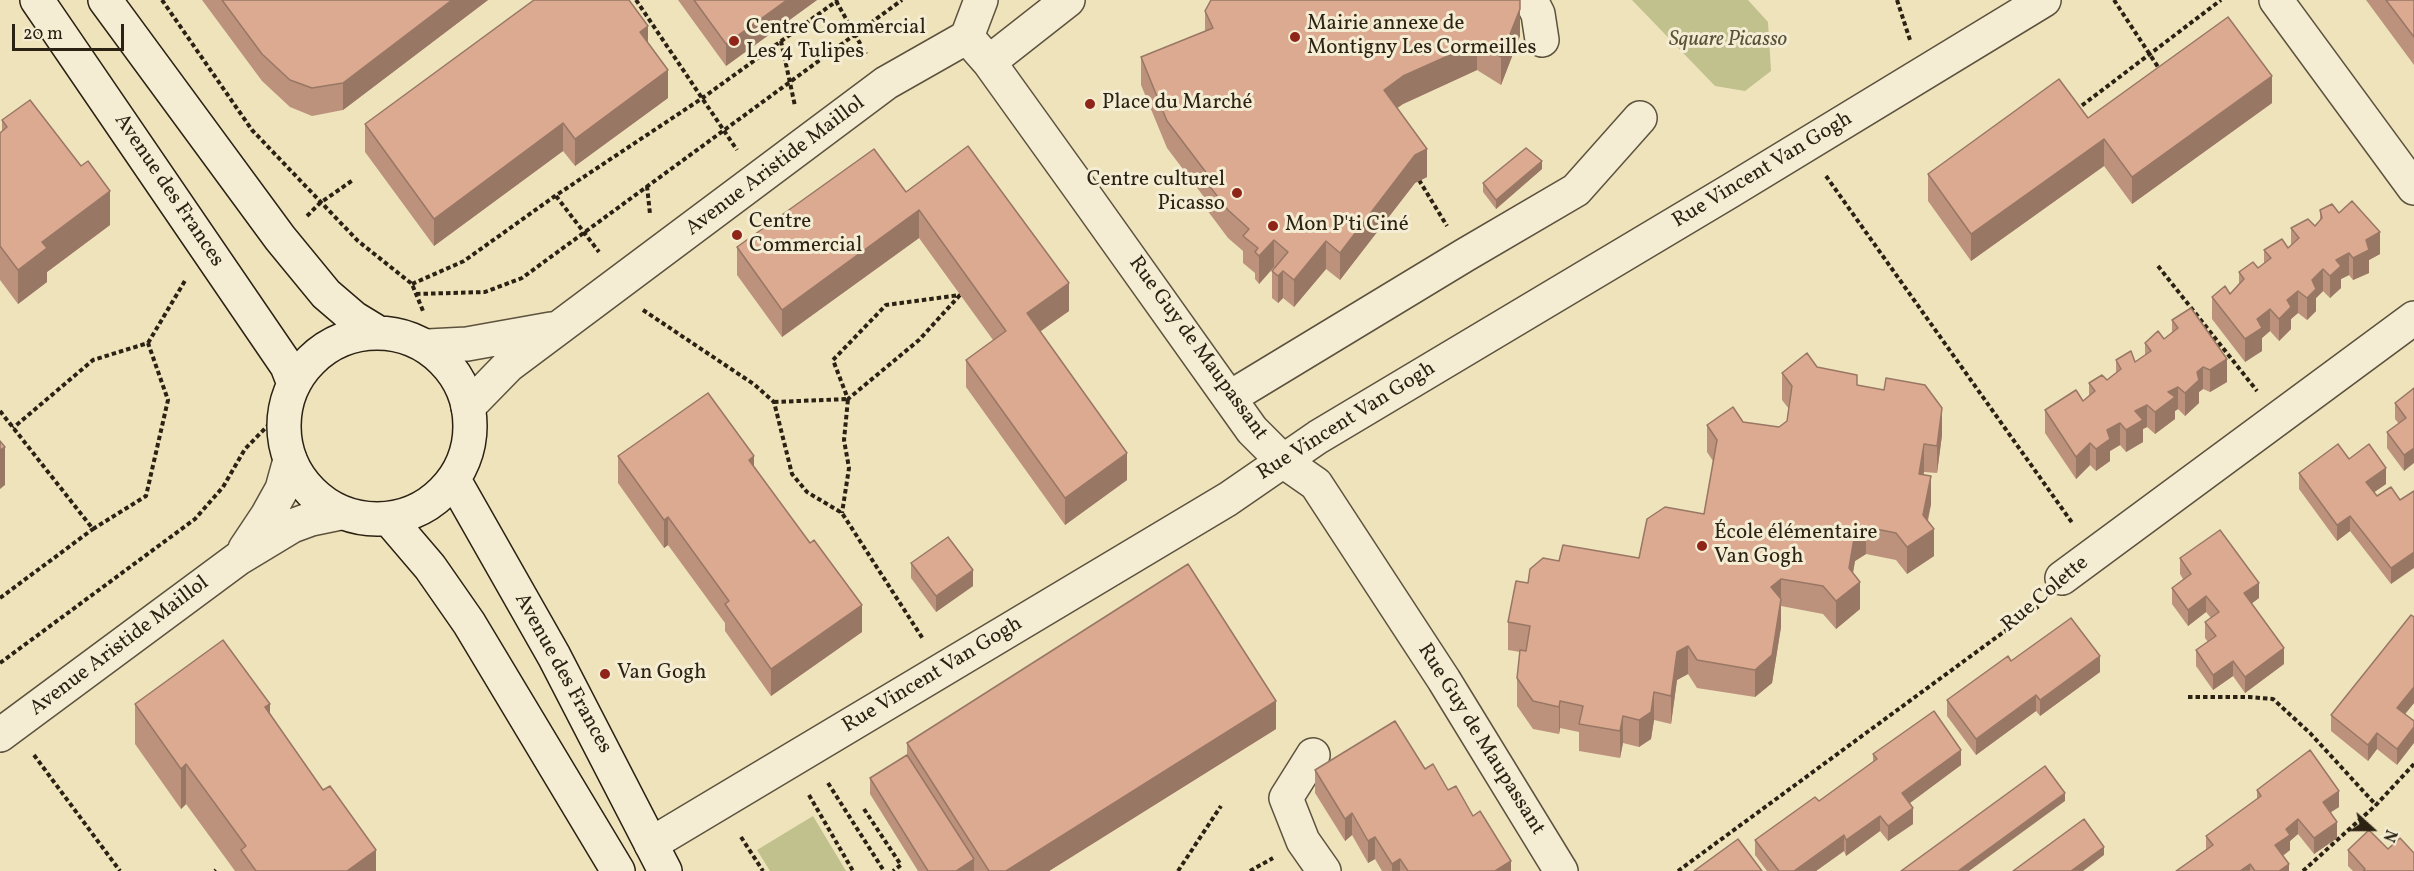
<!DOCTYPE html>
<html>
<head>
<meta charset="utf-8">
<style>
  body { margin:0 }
  #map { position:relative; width:2414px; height:871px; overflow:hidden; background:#efe3bc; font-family:Vollkorn,serif }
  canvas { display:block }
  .north { position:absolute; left:2342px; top:799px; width:60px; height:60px; -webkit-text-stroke:4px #f5edd3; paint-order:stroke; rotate:111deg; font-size:16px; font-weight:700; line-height:24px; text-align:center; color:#2b2214 }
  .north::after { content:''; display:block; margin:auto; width:21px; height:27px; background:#2b2214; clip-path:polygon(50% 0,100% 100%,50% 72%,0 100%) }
  .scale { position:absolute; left:12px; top:24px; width:112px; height:27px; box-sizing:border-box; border:3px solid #2b2214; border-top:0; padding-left:8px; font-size:18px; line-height:21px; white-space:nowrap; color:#2b2214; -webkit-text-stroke:4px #f5edd3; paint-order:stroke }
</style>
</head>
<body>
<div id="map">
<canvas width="2414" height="871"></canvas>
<div class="north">N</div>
<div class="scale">20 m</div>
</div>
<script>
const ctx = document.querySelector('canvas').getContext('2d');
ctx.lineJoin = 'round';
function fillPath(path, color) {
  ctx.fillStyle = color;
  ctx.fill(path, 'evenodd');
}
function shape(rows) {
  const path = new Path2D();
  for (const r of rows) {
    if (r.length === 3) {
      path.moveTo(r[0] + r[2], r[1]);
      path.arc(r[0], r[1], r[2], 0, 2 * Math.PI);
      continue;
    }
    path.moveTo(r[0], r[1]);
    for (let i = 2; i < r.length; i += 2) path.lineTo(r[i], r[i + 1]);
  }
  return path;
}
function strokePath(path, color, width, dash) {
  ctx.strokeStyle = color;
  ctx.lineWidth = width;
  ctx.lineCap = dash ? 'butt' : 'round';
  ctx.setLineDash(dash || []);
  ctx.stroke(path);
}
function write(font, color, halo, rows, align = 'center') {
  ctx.font = font + ' Vollkorn,serif';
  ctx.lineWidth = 6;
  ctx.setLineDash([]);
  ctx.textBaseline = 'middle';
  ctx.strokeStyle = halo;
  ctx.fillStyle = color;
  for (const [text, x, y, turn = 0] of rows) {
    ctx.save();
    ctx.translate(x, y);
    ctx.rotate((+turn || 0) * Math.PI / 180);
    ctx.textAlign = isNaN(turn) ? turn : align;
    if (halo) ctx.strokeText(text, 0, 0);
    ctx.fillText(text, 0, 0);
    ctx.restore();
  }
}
const green = shape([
  [1632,0,1748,0,1768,22,1771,71,1745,91,1715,86],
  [813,816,846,871,770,871,757,850]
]);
const path = shape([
  [162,0,252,130,358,241,412,284,423,311],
  [636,0,737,150],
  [1897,0,1910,40],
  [2114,0,2160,70],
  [836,1,866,54],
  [781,41,795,106],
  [2076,110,2221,0],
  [1826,176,2073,524],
  [1419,180,1447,226],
  [647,186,650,214],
  [556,196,599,252],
  [307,216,320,203,353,180],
  [2158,266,2257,391],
  [412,284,464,261,555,196,701,99,838,0],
  [416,294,485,292,522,278,902,0],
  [960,295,919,340,848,399,833,360,886,305,960,295],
  [643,310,755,385,774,402,792,474,807,492,842,513,923,639],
  [148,343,186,279],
  [774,402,848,399,844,440,849,468,842,513],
  [0,411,93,529,146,496,168,400,148,343,93,360,13,428],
  [0,598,93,529],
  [0,663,195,519,223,487,245,449,279,414],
  [2188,697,2249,697,2273,699,2310,733,2376,805],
  [34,755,120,871],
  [828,783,884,871],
  [809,795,853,871],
  [864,809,901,865,893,871],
  [741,837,763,871],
  [215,871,216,870],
  [1178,871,1221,806],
  [1250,871,1273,858],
  [1678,871,2039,606],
  [2303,871,2376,805,2414,764]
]);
const street = shape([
  [1531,0,1538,14,1542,40],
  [2276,0,2414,188],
  [967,37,989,62,1081,190,1252,430,1283,461,1316,484,1444,680,1561,871],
  [989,62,1068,0],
  [428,346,467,344,551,329],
  [1229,398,1465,255,1576,190,1640,118],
  [468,407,509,365,886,83,967,37,981,0],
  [245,549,267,516,282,489,290,460],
  [2062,578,2414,318],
  [0,735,239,558,292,526,311,519,340,513],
  [1313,755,1286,798,1303,841,1324,871],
  [651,844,1228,499,1318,437,1730,191,2044,0]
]);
const secondary = shape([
  [37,0,287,366,294,384],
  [105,0,280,238,326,294,354,318,377,332],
  [377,426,93],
  [454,480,554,656,665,871],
  [389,519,430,567,469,623,618,871]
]);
const wall = shape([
  [202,0,488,0,343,110,312,116,290,107,262,81],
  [678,0,817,0,726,66],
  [2366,0,2414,0,2414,65],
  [1205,11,1520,36,1501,85,1477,70,1403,104,1397,108,1427,177,1415,183,1340,280,1326,269,1294,307,1283,298,1278,303,1272,298,1272,271,1275,268,1274,267,1259,284,1255,279,1255,273,1243,263,1243,251,1228,238,1204,206,1204,197,1167,148,1141,85,1141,57,1205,32],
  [648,43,668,98,575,166,563,151,434,246,365,152,365,124],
  [2272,103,2132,204,2104,166,1971,261,1928,201,1928,174,2088,118],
  [2,120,110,225,47,272,47,282,18,304,0,280,0,133,2,131],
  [1542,169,1496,209,1483,192,1483,183],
  [906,192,1069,311,1040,331,1127,480,1065,525,966,387,966,360,993,340,919,238,782,337,737,275,737,247],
  [2320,210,2339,213,2380,254,2369,260,2369,273,2353,280,2349,275,2341,279,2341,288,2330,298,2323,291,2316,298,2316,311,2307,320,2298,313,2291,319,2291,329,2279,341,2270,331,2262,338,2262,351,2245,362,2212,319,2212,297,2230,294,2239,283,2239,272,2258,268,2264,263,2264,250,2288,248,2291,245,2291,228,2315,226,2320,221],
  [2172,320,2227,382,2210,392,2203,389,2199,392,2199,403,2185,416,2178,409,2175,411,2175,419,2155,434,2147,427,2143,429,2143,442,2126,452,2120,445,2110,451,2110,461,2096,471,2090,465,2076,479,2045,433,2045,410,2083,401,2089,395,2089,383,2107,380,2116,373,2116,360,2135,362,2145,355,2145,343,2164,339,2172,332],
  [1817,367,1857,385,1942,435,1937,473,1924,472,1923,475,1931,504,1928,521,1934,556,1907,574,1896,560,1866,554,1855,561,1853,573,1860,609,1836,629,1823,614,1781,606,1781,627,1772,683,1755,697,1697,688,1688,674,1677,680,1671,724,1654,720,1651,739,1639,747,1623,743,1620,758,1579,751,1579,732,1560,728,1559,734,1533,729,1517,706,1517,678,1520,652,1508,650,1508,622,1528,583,1559,561,1639,558,1704,514,1713,461,1707,452,1707,425,1743,422,1779,427,1787,421,1789,409,1782,400,1782,373],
  [2414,388,2404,471,2387,448,2387,432,2399,424,2395,419,2395,403],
  [618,456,754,467,862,632,771,696,725,631,725,623,668,545,664,548,618,483],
  [2349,459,2386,484,2374,492,2377,496,2400,500,2391,584,2350,531,2337,541,2299,489,2299,473],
  [2180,558,2259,598,2251,604,2284,664,2245,693,2233,676,2213,690,2196,666,2196,650,2208,642,2205,638,2205,622,2211,618,2206,612,2188,626,2172,604,2172,588,2183,579,2180,574],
  [911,563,973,586,936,612,911,578],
  [2011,661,2100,672,2040,716,2036,711,1976,755,1947,716,1947,700],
  [2414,703,2405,714,2397,765,2377,749,2368,761,2331,731,2331,715],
  [135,704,270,713,376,871,235,871,186,804,181,809,135,744],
  [1276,729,1049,871,918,871,870,794,870,778,907,755,907,743],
  [1873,754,1961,765,1909,803,1913,824,1888,841,1880,831,1846,856,1844,851,1816,871,1767,871,1755,855,1755,840,1819,801,1873,762],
  [1425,769,1448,790,1473,816,1511,871,1382,871,1375,859,1368,863,1352,835,1345,841,1315,793,1315,770],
  [2257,790,2339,807,2331,812,2337,838,2314,854,2298,834,2290,841,2290,850,2283,856,2289,871,2176,871,2206,850,2206,836,2257,799],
  [2388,849,2414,871,2353,871,2348,866,2348,850]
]);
const shadedWall = shape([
  [452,0,488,0,343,110,343,83],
  [787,0,817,0,726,66,726,44],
  [1520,9,1520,36,1501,85,1501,57],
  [648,26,648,54,640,32],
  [1477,43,1477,70,1403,104,1384,117,1384,90,1403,76],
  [668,70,668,98,575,166,575,139],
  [2272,76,2272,103,2132,204,2132,177],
  [563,123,563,151,434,246,434,219],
  [2104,139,2104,166,1971,261,1971,234],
  [1427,149,1427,177,1415,183,1340,280,1340,253,1415,155],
  [1542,161,1542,169,1496,209,1496,200],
  [110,191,110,225,47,272,47,282,18,304,18,270,42,242],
  [919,210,919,238,782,337,782,310],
  [2380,232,2380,254,2369,260,2369,273,2353,280,2353,258,2366,240],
  [1274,240,1274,267,1259,284,1259,256],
  [1326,241,1326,269,1294,307,1294,280],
  [2349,253,2349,275,2341,279,2341,288,2330,298,2330,276,2336,260],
  [2323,269,2323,291,2316,298,2316,311,2307,320,2307,298,2312,280],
  [1283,271,1283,298,1278,303,1278,276],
  [1069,283,1069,311,1027,341,1027,313],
  [2298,291,2298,313,2291,319,2291,329,2279,341,2279,319,2287,300],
  [2270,309,2270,331,2262,338,2262,351,2245,362,2245,339,2257,319],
  [2227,359,2227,382,2210,392,2210,370],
  [2203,367,2203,389,2199,392,2199,403,2185,416,2185,393,2197,372],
  [2178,387,2178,409,2175,411,2175,419,2155,434,2155,412,2168,392],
  [2147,405,2147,427,2143,429,2143,442,2126,452,2126,430,2135,411],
  [1942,408,1942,435,1937,473,1937,446],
  [2120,423,2120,445,2110,451,2110,461,2096,471,2096,449,2107,430],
  [2090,443,2090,465,2076,479,2076,457],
  [1924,444,1924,472,1919,501,1919,474],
  [5,447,5,485,0,489,0,450],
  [2414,448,2414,463,2404,471,2404,455],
  [1127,453,1127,480,1065,525,1065,498],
  [754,456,754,484,749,460],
  [2386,468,2386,484,2366,498,2366,482],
  [1931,476,1931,504,1924,536,1934,529,1934,556,1907,574,1907,547,1923,515],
  [2350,516,2350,531,2337,541,2337,525],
  [668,517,668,545,664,548,664,520],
  [1866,527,1866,554,1855,561,1850,589,1860,582,1860,609,1836,629,1836,601,1849,568,1855,533],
  [2414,552,2414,568,2391,584,2391,568],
  [973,570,973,586,936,612,936,596],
  [1781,579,1781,627,1772,683,1755,697,1755,670,1771,587],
  [2259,583,2259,598,2244,609,2244,593],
  [2206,596,2206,612,2188,626,2188,610],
  [862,605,862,632,771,696,771,669],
  [1688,646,1688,674,1677,680,1671,724,1671,696,1677,652],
  [2284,648,2284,664,2245,693,2245,677],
  [2100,656,2100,672,2040,716,2040,700],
  [2233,661,2233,676,2213,690,2213,675],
  [2414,687,2414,703,2397,724,2397,708],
  [1654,692,1654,720,1651,739,1639,747,1639,720],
  [2036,695,2036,711,1976,755,1976,739],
  [1276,701,1276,729,1049,871,1006,871],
  [1560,701,1560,728,1559,734,1559,707],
  [270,704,270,743,265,707],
  [1623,716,1623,743,1620,758,1620,731],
  [2414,727,2414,743,2397,765,2397,749],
  [2377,733,2377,749,2368,761,2368,745],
  [1961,750,1961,765,1902,809,1902,793],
  [186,764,186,804,181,809,181,769],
  [2339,791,2339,807,2323,817,2323,802],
  [2065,793,2065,801,1969,871,1958,871],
  [1913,808,1913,824,1888,841,1888,826],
  [1352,813,1352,835,1345,841,1345,819],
  [1880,816,1880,831,1846,856,1846,840],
  [2298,819,2298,834,2290,841,2290,850,2275,861,2275,845,2286,829],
  [2337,822,2337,838,2314,854,2314,838],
  [1844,835,1844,851,1816,871,1794,871],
  [1375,837,1375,859,1368,863,1368,841],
  [2104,847,2104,855,2083,871,2071,871],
  [376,850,376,871,347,871],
  [974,859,974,871,956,871],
  [1400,859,1400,871,1392,871,1392,864],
  [1511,861,1511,871,1495,871],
  [2250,864,2250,871,2240,871],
  [2289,864,2289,871,2279,871]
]);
const building = shape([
  [222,0,452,0,343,83,312,88,290,80,262,54,222,0],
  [534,0,629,0,648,26,640,32,668,70,575,139,563,123,434,219,365,124,534,0],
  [694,0,787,0,726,44,694,0],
  [1211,0,1520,0,1520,9,1501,57,1477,43,1403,76,1384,90,1427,149,1415,155,1340,253,1326,241,1294,280,1283,271,1278,276,1272,271,1288,252,1274,240,1259,256,1255,252,1258,248,1243,236,1249,229,1228,210,1204,179,1208,175,1167,121,1141,57,1213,28,1205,11,1211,0],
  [2386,0,2414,0,2414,37,2386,0],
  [2228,17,2272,76,2132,177,2104,139,1971,234,1928,174,2059,79,2088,118,2228,17],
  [30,100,81,166,88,161,110,191,42,242,47,248,18,270,0,246,0,133,7,127,2,120,30,100],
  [968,146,1069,283,1027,313,1127,453,1065,498,966,360,1006,331,919,210,782,310,737,247,874,149,906,192,968,146],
  [1526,148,1542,161,1496,200,1483,183,1526,148],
  [2352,201,2380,232,2366,240,2369,250,2353,258,2349,253,2336,260,2341,266,2330,276,2323,269,2312,280,2316,289,2307,298,2298,291,2287,300,2291,307,2279,319,2270,309,2257,319,2262,328,2245,339,2212,297,2225,286,2230,294,2244,279,2239,272,2253,262,2258,268,2271,258,2264,250,2282,239,2288,248,2299,238,2291,228,2308,219,2315,226,2322,218,2320,210,2332,204,2339,213,2352,201],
  [2191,308,2227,359,2210,370,2203,367,2197,372,2199,380,2185,393,2178,387,2168,392,2175,397,2155,412,2147,405,2135,411,2143,420,2126,430,2120,423,2107,430,2110,439,2096,449,2090,443,2076,457,2045,410,2076,390,2083,401,2095,391,2089,383,2102,375,2107,380,2121,369,2116,360,2131,351,2135,362,2151,351,2145,343,2158,331,2164,339,2178,328,2172,320,2191,308],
  [1807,353,1817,367,1857,375,1857,385,1884,390,1886,378,1925,385,1942,408,1937,446,1924,444,1919,474,1931,476,1923,515,1934,529,1907,547,1896,533,1866,527,1855,533,1849,568,1860,582,1836,601,1823,586,1781,579,1771,587,1781,599,1772,655,1755,670,1697,660,1688,646,1677,652,1671,696,1654,692,1651,712,1639,720,1623,716,1620,731,1579,724,1583,706,1560,701,1559,707,1533,701,1517,678,1520,650,1526,651,1530,626,1508,622,1516,581,1528,583,1530,569,1543,558,1559,561,1563,545,1639,558,1647,519,1665,507,1704,514,1717,440,1707,425,1733,407,1743,422,1779,427,1787,421,1792,386,1782,373,1807,353],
  [2414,388,2414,448,2404,455,2387,432,2406,418,2395,403,2414,388],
  [708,393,754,456,749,460,810,543,814,540,862,605,771,669,725,604,729,601,668,517,664,520,618,456,708,393],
  [0,441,5,447,0,450,0,441],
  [2338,444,2349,459,2369,444,2386,468,2366,482,2377,496,2391,487,2400,500,2414,491,2414,552,2391,568,2350,516,2337,525,2299,473,2338,444],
  [2220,530,2259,583,2244,593,2284,648,2245,677,2233,661,2213,675,2196,650,2216,636,2205,622,2219,612,2206,596,2188,610,2172,588,2191,574,2180,558,2220,530],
  [948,537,973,570,936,596,911,563,948,537],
  [1188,564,1276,701,1006,871,989,871,907,743,1188,564],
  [2411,615,2414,617,2414,687,2397,708,2414,721,2414,727,2397,749,2377,733,2368,745,2331,715,2411,615],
  [2071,618,2100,656,2040,700,2036,695,1976,739,1947,700,2008,656,2011,661,2071,618],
  [223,640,270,704,265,707,323,790,330,786,376,850,347,871,256,871,241,850,246,846,186,764,181,769,135,704,223,640],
  [1934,711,1961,750,1902,793,1913,808,1888,826,1880,816,1846,840,1844,835,1794,871,1779,871,1755,840,1815,797,1819,801,1877,759,1873,754,1934,711],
  [1395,721,1425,769,1433,764,1448,790,1456,786,1473,816,1480,811,1511,861,1495,871,1408,871,1400,859,1392,864,1375,837,1368,841,1352,813,1345,819,1315,770,1395,721],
  [2310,750,2339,791,2323,802,2337,822,2314,838,2298,819,2286,829,2290,835,2275,845,2289,864,2279,871,2255,871,2250,864,2240,871,2176,871,2213,845,2206,836,2261,796,2257,790,2310,750],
  [907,755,974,859,956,871,928,871,870,778,907,755],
  [2045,766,2065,793,1958,871,1901,871,2045,766],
  [2084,819,2104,847,2071,871,2013,871,2084,819],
  [2369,830,2388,849,2400,838,2414,853,2414,871,2363,871,2365,869,2348,850,2369,830],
  [1738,839,1762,871,1694,871,1738,839]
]);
const markers = [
  [1295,37,6,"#8f2418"],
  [734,41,6,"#8f2418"],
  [1090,104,6,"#8f2418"],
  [1237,193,6,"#8f2418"],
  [1273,226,6,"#8f2418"],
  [737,235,6,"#8f2418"],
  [1702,546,6,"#8f2418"],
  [605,674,6,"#8f2418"]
];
const poiNames = [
  ["Mairie annexe de",1307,25],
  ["Montigny Les Cormeilles",1307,49],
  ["Centre Commercial",746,29],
  ["Les 4 Tulipes",746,53],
  ["Place du Marché",1102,104],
  ["Centre culturel",1225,181,"right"],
  ["Picasso",1225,205,"right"],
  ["Centre",749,223],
  ["Commercial",749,247],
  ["Mon P'ti Ciné",1285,226],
  ["École élémentaire",1714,534],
  ["Van Gogh",1714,558],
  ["Van Gogh",617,674]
];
const parkNames = [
  ["Square Picasso",1728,41]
];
const streetNames = [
  ["Avenue Aristide Maillol",776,167,-37],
  ["Rue Vincent Van Gogh",1763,171,-31],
  ["Avenue des Frances",168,191,56],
  ["Rue Guy de Maupassant",1197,349,54],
  ["Rue Vincent Van Gogh",1347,422,-32],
  ["Rue Colette",2046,595,-40],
  ["Avenue Aristide Maillol",120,647,-37],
  ["Avenue des Frances",562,674,61],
  ["Rue Vincent Van Gogh",933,676,-31],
  ["Rue Guy de Maupassant",1480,740,58]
];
fillPath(green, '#c0c18c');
strokePath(street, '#5c523e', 36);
strokePath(secondary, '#2b2214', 36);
strokePath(path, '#2b2214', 4, [4.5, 3]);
strokePath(street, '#f5edd3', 33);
strokePath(secondary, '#f5edd3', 33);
fillPath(wall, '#bc927c');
fillPath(shadedWall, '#997765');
fillPath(building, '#dbaa90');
strokePath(building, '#997765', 1.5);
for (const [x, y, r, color] of markers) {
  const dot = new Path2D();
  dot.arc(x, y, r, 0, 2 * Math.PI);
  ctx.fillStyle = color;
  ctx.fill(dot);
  strokePath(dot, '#f5edd3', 2);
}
write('21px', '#2b2214', '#f5edd3', poiNames, 'left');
write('italic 21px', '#585238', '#f5edd3', parkNames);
write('21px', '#2b2214', '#f5edd3', streetNames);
</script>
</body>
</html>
